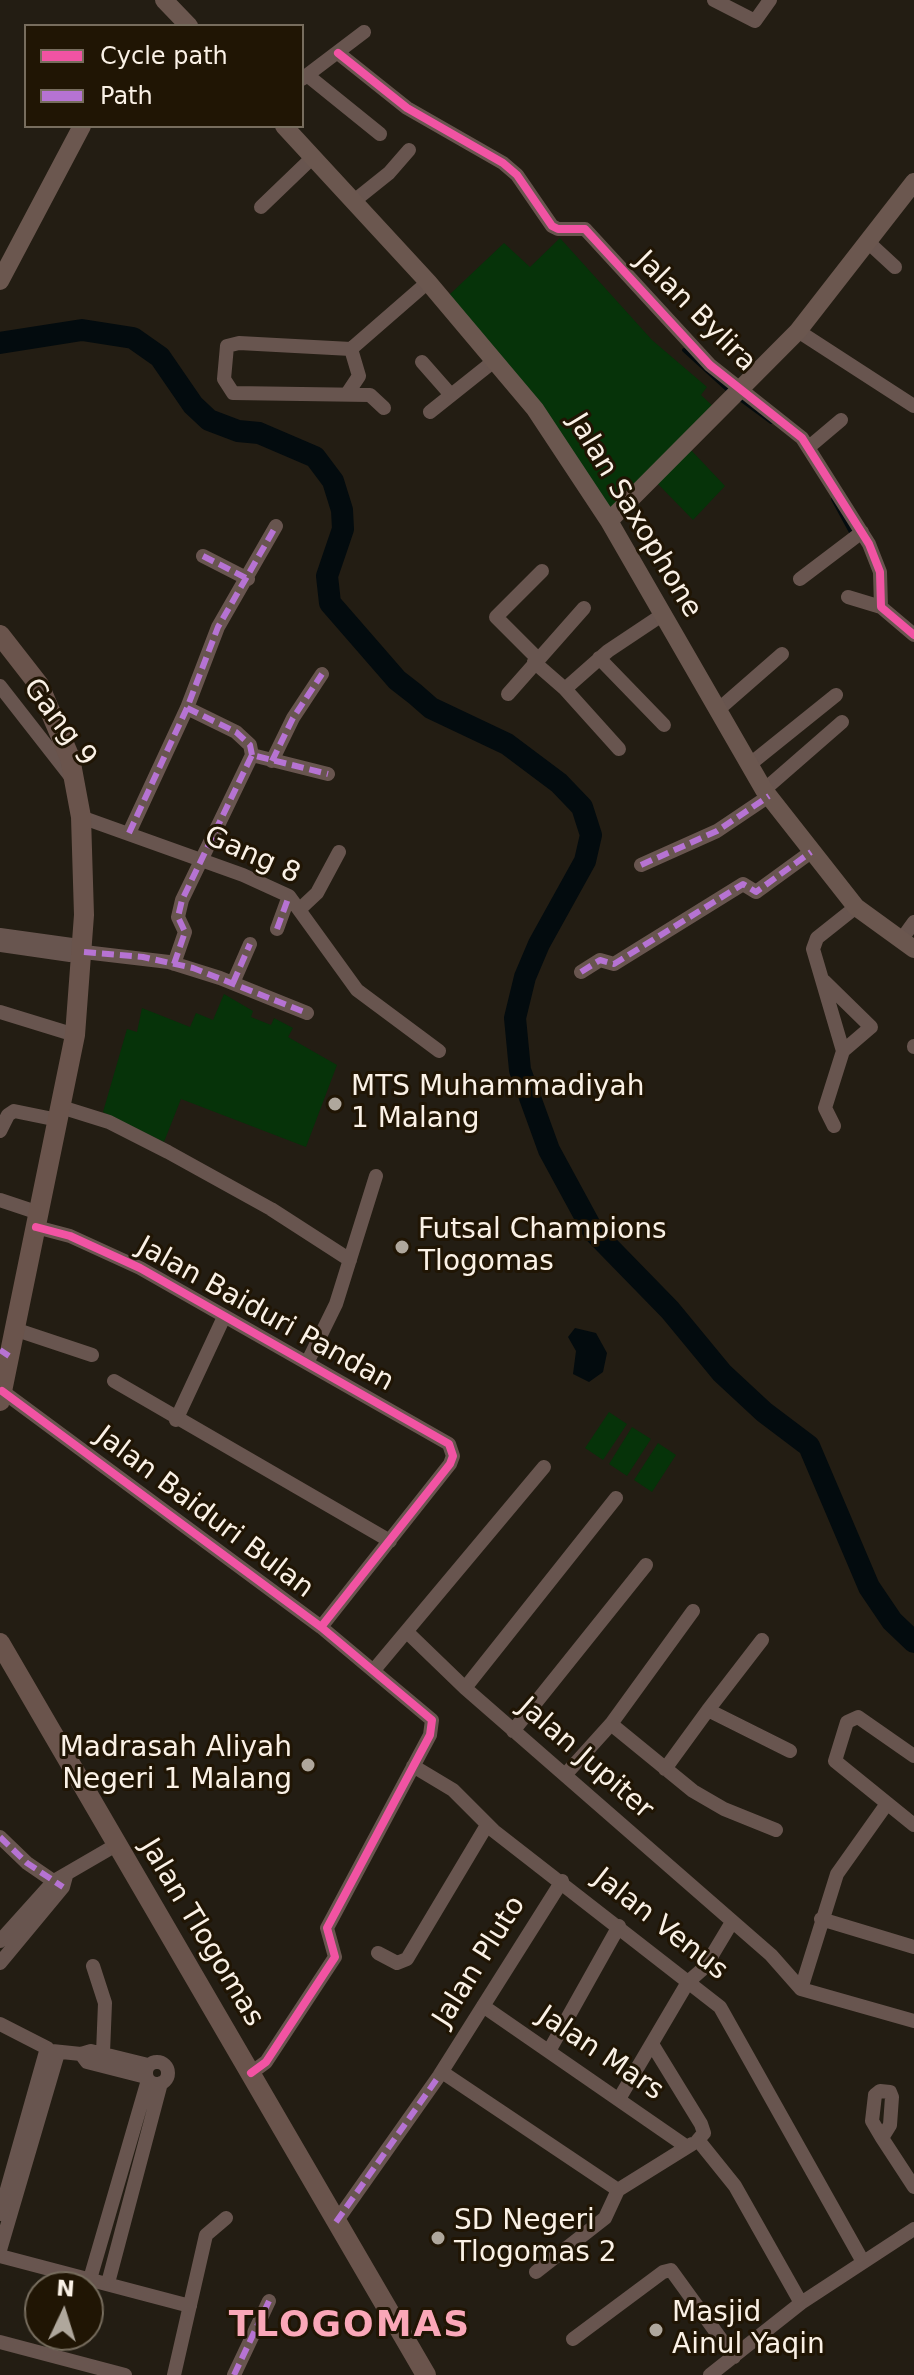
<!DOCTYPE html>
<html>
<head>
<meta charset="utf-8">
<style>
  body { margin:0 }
  #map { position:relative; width:914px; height:2375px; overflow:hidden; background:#231d13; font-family:"DejaVu Sans",sans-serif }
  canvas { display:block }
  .legend { position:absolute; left:24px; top:24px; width:280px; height:104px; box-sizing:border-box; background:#201504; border:2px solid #776d5e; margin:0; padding:10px 14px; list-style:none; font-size:24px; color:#faf1e6 }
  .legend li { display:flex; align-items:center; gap:16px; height:40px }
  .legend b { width:40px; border:2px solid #776d5e }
  .north { position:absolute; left:24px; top:2271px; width:80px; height:80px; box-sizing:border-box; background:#201504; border:2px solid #776d5e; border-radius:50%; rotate:4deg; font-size:22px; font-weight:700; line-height:32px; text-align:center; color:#faf1e6 }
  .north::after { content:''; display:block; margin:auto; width:28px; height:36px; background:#afa79c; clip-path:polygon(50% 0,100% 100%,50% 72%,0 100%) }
</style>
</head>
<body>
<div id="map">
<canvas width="914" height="2375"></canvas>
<ul class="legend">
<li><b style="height:10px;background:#f153a3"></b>Cycle path</li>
<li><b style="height:10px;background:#b673d3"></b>Path</li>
</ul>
<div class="north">N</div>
</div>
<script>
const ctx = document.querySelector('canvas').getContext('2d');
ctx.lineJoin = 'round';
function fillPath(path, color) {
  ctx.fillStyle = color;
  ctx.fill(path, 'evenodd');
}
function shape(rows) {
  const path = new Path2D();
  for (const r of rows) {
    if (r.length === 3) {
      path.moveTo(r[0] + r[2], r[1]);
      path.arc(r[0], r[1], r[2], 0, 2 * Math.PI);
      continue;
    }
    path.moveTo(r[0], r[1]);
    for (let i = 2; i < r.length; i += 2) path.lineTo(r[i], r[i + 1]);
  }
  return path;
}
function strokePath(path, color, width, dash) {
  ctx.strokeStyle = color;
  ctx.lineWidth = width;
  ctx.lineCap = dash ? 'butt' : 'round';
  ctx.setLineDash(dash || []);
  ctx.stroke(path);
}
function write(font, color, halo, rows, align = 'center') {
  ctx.font = font + ' "DejaVu Sans",sans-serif';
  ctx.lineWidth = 6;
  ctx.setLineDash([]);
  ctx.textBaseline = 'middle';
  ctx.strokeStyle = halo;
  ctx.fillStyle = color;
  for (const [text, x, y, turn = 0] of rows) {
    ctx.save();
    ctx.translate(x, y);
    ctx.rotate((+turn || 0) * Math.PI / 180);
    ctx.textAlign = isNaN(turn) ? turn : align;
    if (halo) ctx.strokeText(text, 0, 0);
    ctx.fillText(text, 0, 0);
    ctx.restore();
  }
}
const green = shape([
  [560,238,652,340,707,387,701,395,716,409,609,511,448,296,504,243,530,267],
  [691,450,725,486,693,520,657,483],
  [224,994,253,1011,251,1017,271,1025,274,1018,293,1028,288,1037,337,1065,306,1147,181,1099,164,1142,103,1112,127,1029,137,1032,142,1008,190,1027,196,1013,213,1020],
  [609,1412,627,1424,603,1460,585,1448],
  [632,1427,651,1439,627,1476,609,1464],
  [658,1443,676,1455,652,1492,634,1480]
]);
const water = shape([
  [575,1328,596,1333,607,1353,603,1372,589,1382,573,1374,576,1351,568,1337]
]);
const stream = shape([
  [684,350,729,391],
  [740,399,771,422],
  [833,499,852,534]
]);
const river = shape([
  [0,343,82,330,133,338,160,357,193,405,209,420,238,431,259,433,315,457,333,481,342,510,343,529,327,576,330,603,397,680,415,694,431,708,507,744,559,783,582,807,591,835,585,861,539,944,525,977,515,1018,520,1070,549,1150,593,1231,670,1310,722,1373,764,1412,809,1446,869,1587,892,1621,914,1642]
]);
const street = shape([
  [714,0,755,21,770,0],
  [338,53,407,108,503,163,517,175,552,226,558,229,585,229,710,365,802,438,869,544,880,572,881,607,914,635],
  [307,75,380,134],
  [302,79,364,32],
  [354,201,389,173,409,150],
  [261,207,313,157],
  [869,243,895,267],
  [798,331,914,406],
  [422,362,451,395],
  [347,394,359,376,351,349],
  [384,408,370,395,233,393,224,379,227,346,239,343,351,349,428,282],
  [430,412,494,361],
  [809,447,841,420],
  [203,556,248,579],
  [800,579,862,532],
  [848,597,881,607],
  [537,658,496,617,542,571],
  [599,658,664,725],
  [534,662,565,689,619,749],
  [0,686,71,777],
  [565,689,608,651,662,615],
  [508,694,584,608],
  [187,708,236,732,250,745,252,755],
  [719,709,782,654],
  [272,761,293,718,322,674],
  [749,765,836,695],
  [764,790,842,722],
  [81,817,243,875,289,896,357,990,439,1051],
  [129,833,187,708,218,627,276,526],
  [641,865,717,831,769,796],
  [301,908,317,893,339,852],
  [277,929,289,896],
  [0,935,72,945,84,952],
  [901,940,914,922],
  [0,945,70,955,84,952,169,962,220,978,307,1013],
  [174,964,185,932,178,917,182,900,252,755,328,774],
  [581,972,600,960,614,964,743,884,756,892,811,852],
  [824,981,871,1027,843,1051],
  [233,983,250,944],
  [0,1012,75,1035],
  [914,1047,914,1046],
  [61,1107,109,1122,168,1152,271,1209,350,1260],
  [834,1126,825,1108,843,1051,813,949,817,938,856,907],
  [0,1131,8,1115,14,1111,58,1120],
  [0,1200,39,1213],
  [36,1227,70,1236,140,1268,449,1444,453,1456,450,1464,321,1627],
  [14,1329,92,1355],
  [307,1363,336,1304,376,1176],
  [114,1381,390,1541],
  [2,1391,321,1627,432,1720,430,1735,327,1928,335,1957,266,2062,251,2073],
  [176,1420,224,1317],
  [407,1632,465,1688,771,1955,801,1989,914,2021],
  [374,1670,544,1467],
  [465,1688,616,1498],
  [708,1710,762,1640],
  [611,1724,693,1791,724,1809,776,1830],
  [513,1731,646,1565],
  [914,1756,858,1717,847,1722,835,1761,914,1825],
  [413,1766,453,1790,494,1831,720,2007,862,2260],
  [665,1769,708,1710,790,1751],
  [565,1775,611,1724,693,1611],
  [0,1837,27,1863,62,1887],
  [821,1919,914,1947],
  [0,1941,54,1881,116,1845],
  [378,1953,397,1963,407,1959,487,1825],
  [0,1963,63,1887,66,1876],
  [93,1966,105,2003,103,2053],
  [801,1989,837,1874,886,1805],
  [483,2006,687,2147],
  [0,2024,47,2048,0,2214],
  [652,2044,701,2124,704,2133,698,2140],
  [52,2051,81,2054,91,2051,148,2065],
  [549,2051,619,1926],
  [81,2054,87,2062,146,2077],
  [157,2073,11],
  [442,2072,618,2190],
  [619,2099,688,1982,705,1967,732,1922],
  [882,2138,890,2125,892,2097,890,2092,880,2091,875,2095,872,2121,882,2138,914,2187],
  [698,2140,735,2186,801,2303],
  [618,2190,692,2144],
  [336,2222,439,2076,562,1881],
  [0,2250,58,2053],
  [0,2256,190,2306],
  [536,2272,605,2218,618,2190],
  [90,2279,148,2080],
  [108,2283,161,2083],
  [573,2339,663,2272,671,2270,734,2357],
  [0,2342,125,2375],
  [174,2375,206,2235,226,2218],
  [234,2375,269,2301],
  [710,2375,801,2303,914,2229]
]);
const secondary = shape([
  [164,0,189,26],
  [284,126,428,282,535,409,609,521,764,790,856,907,914,949],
  [0,281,82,126],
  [609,521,798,331,914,182]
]);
const primary = shape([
  [0,635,39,685,70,758,81,817,84,915,75,1035,0,1401],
  [0,1643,426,2375]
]);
const quiet = shape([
  [203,556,248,579],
  [187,708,236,732,250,745,252,755],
  [272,761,293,718,322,674],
  [129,833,187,708,218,627,276,526],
  [641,865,717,831,769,796],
  [277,929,289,896],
  [84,952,143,957,193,968,307,1013],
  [174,964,185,932,178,917,182,900,252,755,328,774],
  [581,972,600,960,614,964,743,884,756,892,811,852],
  [233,983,250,944],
  [0,1350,9,1356],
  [0,1837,27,1863,63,1887],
  [336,2222,439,2076],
  [234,2375,269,2301]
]);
const cycleway = shape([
  [338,53,407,108,503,163,517,175,552,226,558,229,585,229,710,365,802,438,869,544,880,572,881,607,914,635],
  [36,1227,70,1236,140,1268,449,1444,453,1456,450,1464,321,1627],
  [2,1391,321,1627,432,1720,430,1735,327,1928,335,1957,266,2062,251,2073]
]);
const markers = [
  [335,1104,8,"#afa79c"],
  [402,1247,8,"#afa79c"],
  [308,1765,8,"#afa79c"],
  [438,2238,8,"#afa79c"],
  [656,2330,8,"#afa79c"]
];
const streetNames = [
  ["Jalan Bylira",695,312,45],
  ["Jalan Saxophone",634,516,59],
  ["Gang 9",59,723,53],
  ["Gang 8",252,856,24],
  ["Jalan Baiduri Pandan",265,1315,29],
  ["Jalan Baiduri Bulan",204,1513,37],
  ["Jalan Jupiter",585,1759,41],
  ["Jalan Venus",660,1925,38],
  ["Jalan Tlogomas",201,1933,59],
  ["Jalan Pluto",480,1962,-58],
  ["Jalan Mars",600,2054,34]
];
const poiNames = [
  ["MTS Muhammadiyah",351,1088],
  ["1 Malang",351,1120],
  ["Futsal Champions",418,1231],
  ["Tlogomas",418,1263],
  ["Madrasah Aliyah",292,1749,"right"],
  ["Negeri 1 Malang",292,1781,"right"],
  ["SD Negeri",454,2222],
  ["Tlogomas 2",454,2254],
  ["Masjid",672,2314],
  ["Ainul Yaqin",672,2346]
];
const districtNames = [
  ["TLOGOMAS",350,2327]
];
fillPath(green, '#063309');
fillPath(water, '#030b0e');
strokePath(stream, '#030b0e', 4);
strokePath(river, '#030b0e', 22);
strokePath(street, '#68554f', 14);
strokePath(secondary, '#6b574f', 18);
strokePath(primary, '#6a544c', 20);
strokePath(quiet, '#b673d3', 6, [12, 6]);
strokePath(cycleway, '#f153a3', 8);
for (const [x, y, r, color] of markers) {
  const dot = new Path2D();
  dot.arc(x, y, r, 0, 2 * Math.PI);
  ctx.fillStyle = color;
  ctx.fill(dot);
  strokePath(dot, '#201504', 3);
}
write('28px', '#faf1e6', '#201504', streetNames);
write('28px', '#faf1e6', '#201504', poiNames, 'left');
ctx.letterSpacing = '2px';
write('bold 36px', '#faa7b8', '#201504', districtNames);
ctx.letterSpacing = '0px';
</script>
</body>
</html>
